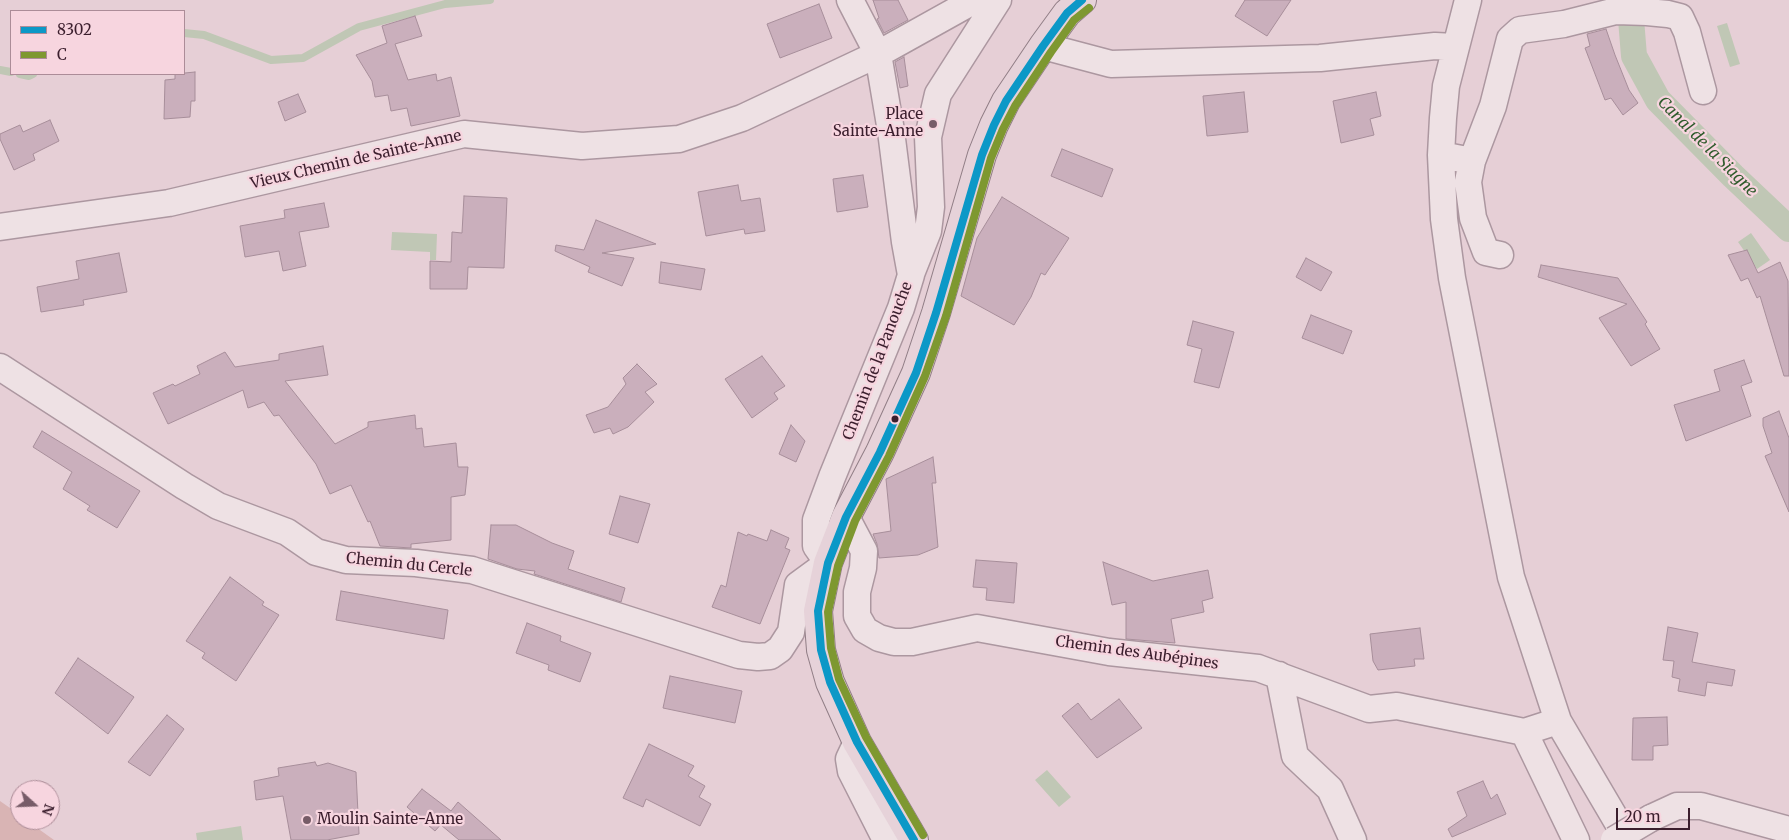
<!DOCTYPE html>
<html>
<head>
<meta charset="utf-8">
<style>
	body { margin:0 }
	#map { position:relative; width:1789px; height:840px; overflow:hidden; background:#e6cfd6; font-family:Merriweather,serif }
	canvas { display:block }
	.legend { position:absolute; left:10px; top:10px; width:175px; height:65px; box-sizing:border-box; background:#f7d5df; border:1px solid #ac8c98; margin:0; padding:6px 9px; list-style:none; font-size:15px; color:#3b1e2d }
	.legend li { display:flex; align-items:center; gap:10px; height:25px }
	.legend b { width:25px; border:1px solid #ac8c98 }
	.north { position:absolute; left:10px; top:780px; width:50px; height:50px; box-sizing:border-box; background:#f7d5df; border:1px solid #ac8c98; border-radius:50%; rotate:110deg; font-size:14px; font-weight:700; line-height:20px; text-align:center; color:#3b1e2d }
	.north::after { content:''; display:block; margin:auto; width:18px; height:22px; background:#775c68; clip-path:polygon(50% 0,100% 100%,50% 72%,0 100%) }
	.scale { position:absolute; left:1616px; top:808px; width:74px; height:22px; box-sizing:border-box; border:2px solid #3b1e2d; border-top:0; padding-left:6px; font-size:15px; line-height:18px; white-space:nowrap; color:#3b1e2d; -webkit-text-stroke:4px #f7d5df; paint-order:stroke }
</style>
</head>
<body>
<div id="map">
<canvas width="1789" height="840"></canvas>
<ul class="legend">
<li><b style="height:6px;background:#0c98c7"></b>8302</li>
<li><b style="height:6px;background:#7e9830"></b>C</li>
</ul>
<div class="north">N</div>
<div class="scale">20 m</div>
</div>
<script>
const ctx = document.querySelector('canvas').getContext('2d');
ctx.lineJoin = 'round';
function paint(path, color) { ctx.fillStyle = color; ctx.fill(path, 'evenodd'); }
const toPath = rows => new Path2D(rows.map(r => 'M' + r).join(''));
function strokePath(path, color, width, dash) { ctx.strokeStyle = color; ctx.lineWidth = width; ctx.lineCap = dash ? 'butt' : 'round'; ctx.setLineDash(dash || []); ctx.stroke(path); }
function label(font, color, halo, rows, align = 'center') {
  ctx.font = font + ' Merriweather,serif'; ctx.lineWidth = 4.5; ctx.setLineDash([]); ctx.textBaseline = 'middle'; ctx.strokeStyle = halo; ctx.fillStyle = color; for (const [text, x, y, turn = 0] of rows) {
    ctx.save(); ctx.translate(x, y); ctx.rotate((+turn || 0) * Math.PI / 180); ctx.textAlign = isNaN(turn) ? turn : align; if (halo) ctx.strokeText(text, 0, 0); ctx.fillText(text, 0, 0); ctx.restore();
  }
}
paint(toPath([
	[0,801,20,815,20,820,26,820,54,840,0,840]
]), '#d9b4b4');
paint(toPath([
	[1727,23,1740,64,1730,67,1717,26],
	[392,232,437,234,436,260,430,260,430,252,391,250],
	[1751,233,1770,260,1757,269,1738,242],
	[1047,770,1071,797,1059,807,1035,780],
	[241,826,243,840,197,840,196,833]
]), '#c0c7b5');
strokePath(toPath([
	[184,33,204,35,271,60,303,58,359,27,445,4,490,0],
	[0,70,11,72],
	[20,74,29,76,33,74]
]), '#c0c7b5', 8);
strokePath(toPath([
	[1638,0,1631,19,1634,56,1658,100,1733,176,1789,229]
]), '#c0c7b5', 26);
const building = toPath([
	[873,0,898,0,908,20,884,33,877,19,879,18,873,0],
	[1245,0,1291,0,1267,36,1235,16,1245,0],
	[819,4,832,38,780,58,767,24,819,4],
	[415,16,422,36,395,44,408,80,436,74,437,81,451,77,460,116,411,126,407,108,391,111,388,95,375,97,372,81,356,55,387,43,382,26,415,16],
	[1606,29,1615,55,1629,90,1638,103,1623,115,1611,98,1605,100,1585,48,1590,46,1587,34,1606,29],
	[904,57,908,86,900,88,895,62,904,57],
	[195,72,195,101,191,101,190,117,164,119,165,80,175,79,175,74,195,72],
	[1244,92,1248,132,1207,136,1203,96,1244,92],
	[1376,92,1381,116,1370,119,1374,135,1341,143,1333,101,1376,92],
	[298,94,306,112,285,121,278,102,298,94],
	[50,120,59,141,33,154,35,160,14,170,0,139,0,134,20,125,23,132,50,120],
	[1062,149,1113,169,1102,197,1051,176,1062,149],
	[863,175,868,207,837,212,833,179,863,175],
	[738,185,741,201,760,198,765,231,745,234,744,229,706,236,698,192,738,185],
	[464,196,507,198,504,268,468,267,467,289,430,289,430,261,451,262,452,232,462,233,464,196],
	[1002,197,1069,238,1045,275,1041,273,1031,297,1014,325,961,296,977,238,1002,197],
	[324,203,329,227,299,232,306,266,283,271,279,251,245,257,240,226,285,218,284,210,324,203],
	[596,220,656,244,602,253,634,258,622,286,588,272,590,267,555,251,556,245,584,250,596,220],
	[1747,250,1758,273,1780,262,1788,281,1789,376,1784,376,1760,296,1757,298,1748,278,1741,281,1728,255,1747,250],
	[119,253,127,292,83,300,84,305,41,312,37,287,79,279,76,261,119,253],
	[1306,258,1332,272,1321,291,1296,277,1306,258],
	[661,262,705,269,701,290,659,283,661,262],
	[1541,265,1618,278,1647,322,1645,324,1660,349,1631,366,1599,318,1627,304,1538,277,1541,265],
	[1311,315,1352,331,1343,354,1302,338,1311,315],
	[1193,321,1234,332,1219,388,1194,382,1202,349,1187,345,1193,321],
	[323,346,328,375,285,381,335,444,368,427,368,422,415,415,416,429,422,428,424,447,456,443,458,467,468,467,465,495,451,497,451,540,411,544,411,548,380,546,370,521,368,522,351,485,330,494,316,464,279,415,274,416,264,402,248,408,243,390,168,424,153,393,173,384,175,386,200,374,197,366,225,352,235,367,279,360,279,354,323,346],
	[762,356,785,386,774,393,778,399,752,418,725,379,762,356],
	[1744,360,1752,382,1741,386,1751,416,1686,441,1674,405,1720,391,1714,370,1744,360],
	[637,364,657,384,645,392,654,402,628,427,613,434,610,428,594,433,586,415,608,407,626,384,623,378,637,364],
	[1779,411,1789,438,1789,512,1765,456,1772,453,1763,426,1763,418,1779,411],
	[791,425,805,441,796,462,779,454,791,425],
	[42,431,140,491,117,528,87,510,90,506,63,489,72,472,33,447,42,431],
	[933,457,936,483,932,483,938,547,918,555,879,558,877,544,873,534,891,531,886,479,933,457],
	[620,496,650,504,638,543,609,534,620,496],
	[491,525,516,525,552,543,574,551,568,569,625,588,621,602,534,574,535,571,517,569,488,559,491,525],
	[771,530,789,538,785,548,790,550,760,624,712,607,721,585,726,587,738,532,747,536,748,534,767,541,771,530],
	[976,560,1017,563,1014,603,986,600,987,588,973,587,976,560],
	[1103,562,1153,581,1208,570,1213,598,1202,601,1204,612,1171,619,1175,643,1126,639,1126,602,1112,605,1103,562],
	[230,577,264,602,262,605,279,615,236,681,202,658,205,653,186,641,230,577],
	[341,591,448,610,444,639,336,620,341,591],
	[527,623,561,636,560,641,591,653,580,682,548,670,549,665,516,653,527,623],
	[1668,627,1698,633,1692,662,1735,670,1732,686,1707,682,1705,696,1678,691,1680,679,1672,677,1674,661,1663,660,1668,627],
	[1420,628,1424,659,1414,659,1415,666,1378,670,1373,661,1370,634,1420,628],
	[78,658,134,697,108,734,55,693,78,658],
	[670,676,742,691,735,723,663,708,670,676],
	[1119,699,1142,728,1097,758,1062,716,1078,703,1091,720,1119,699],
	[167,715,184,729,150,776,128,762,167,715],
	[1667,717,1668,745,1653,746,1653,760,1632,760,1633,718,1667,717],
	[649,744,694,766,688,776,705,786,699,797,711,804,700,826,646,799,643,807,623,798,649,744],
	[315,762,317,766,328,763,356,772,359,834,327,840,291,840,283,796,256,800,254,781,279,776,278,768,315,762],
	[1483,781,1491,799,1497,794,1506,814,1452,837,1448,829,1467,816,1457,792,1483,781],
	[422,789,451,811,458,802,501,840,459,840,441,825,442,823,435,831,407,807,422,789]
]);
paint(building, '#caafbc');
strokePath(building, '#a78e9a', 1);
const minor = toPath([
	[1468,0,1446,86,1443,118,1441,155,1444,219,1452,278,1511,577,1558,721,1628,840],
	[1043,46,1111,64,1320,58,1435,46,1455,47],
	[1441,155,1472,161,1493,106,1510,39,1520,30,1564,24,1616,11,1647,12,1668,14,1680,17,1687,32,1703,91],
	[1472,161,1468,182,1473,218,1486,252,1500,255],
	[0,227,169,203,464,134,582,146,679,139,742,118,878,54,975,0],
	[911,274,928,231,931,207,928,137,938,94,998,0],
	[0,367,184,486,218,506,287,532,316,552,346,560,416,563,472,570,739,655,758,657,770,656,780,649,791,632,798,585,828,563,816,546,816,520,832,477,901,308,911,275,905,242,891,131,878,54,850,0],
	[846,517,864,551,863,568,857,592,857,616,865,630,879,638,894,642,912,642,977,628,1109,652,1258,668,1369,709,1397,706,1524,732,1558,721],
	[1279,675,1295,756,1330,789,1353,840],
	[1524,732,1576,840],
	[857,742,849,759,851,771,886,840],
	[1651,818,1677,806,1701,806,1789,830]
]);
const primary = toPath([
	[914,840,857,742,830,682,821,650,818,611,828,563,846,517,880,452,916,373,936,313,982,155,994,125,1006,101,1043,46,1067,13,1082,0]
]);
strokePath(minor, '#ac97a0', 29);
strokePath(primary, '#917e86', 30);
strokePath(minor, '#eee1e4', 26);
strokePath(primary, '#e6d2d9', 28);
const minorBridge = toPath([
	[1614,840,1651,818]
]);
strokePath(minorBridge, '#ac97a0', 29, []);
strokePath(minorBridge, '#eee1e4', 26);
strokePath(toPath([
	[914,840,857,742,830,682,821,650,818,611,828,563,846,517,880,452,916,373,936,313,982,155,994,125,1006,101,1043,46,1067,13,1082,0]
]), '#0c98c7', 8);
strokePath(toPath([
	[923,835,866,737,839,679,831,648,828,612,838,566,855,521,889,456,925,376,946,316,991,158,1003,129,1015,106,1051,52,1074,20,1089,8]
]), '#7e9830', 8);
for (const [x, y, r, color] of [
	[933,124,5,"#775c68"],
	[895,419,4.5,"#3b1e2d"],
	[307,820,5,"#775c68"]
]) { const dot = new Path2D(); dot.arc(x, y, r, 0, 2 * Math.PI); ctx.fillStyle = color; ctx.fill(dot); strokePath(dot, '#f7d5df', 2); }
label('15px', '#3b1e2d', '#f7d5df', [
	["Place",923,115],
	["Sainte-Anne",923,132],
	["Moulin Sainte-Anne",317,820,"left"]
], 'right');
label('15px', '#3b1e2d', '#f7d5df', [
	["Vieux Chemin de Sainte-Anne",356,160,-13],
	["Chemin de la Panouche",878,361,-69],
	["Chemin du Cercle",409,565,6],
	["Chemin des Aubépines",1137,653,8]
]);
label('italic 16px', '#305c2d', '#f7d5df', [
	["Canal de la Siagne",1707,147,45]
]);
</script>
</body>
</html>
